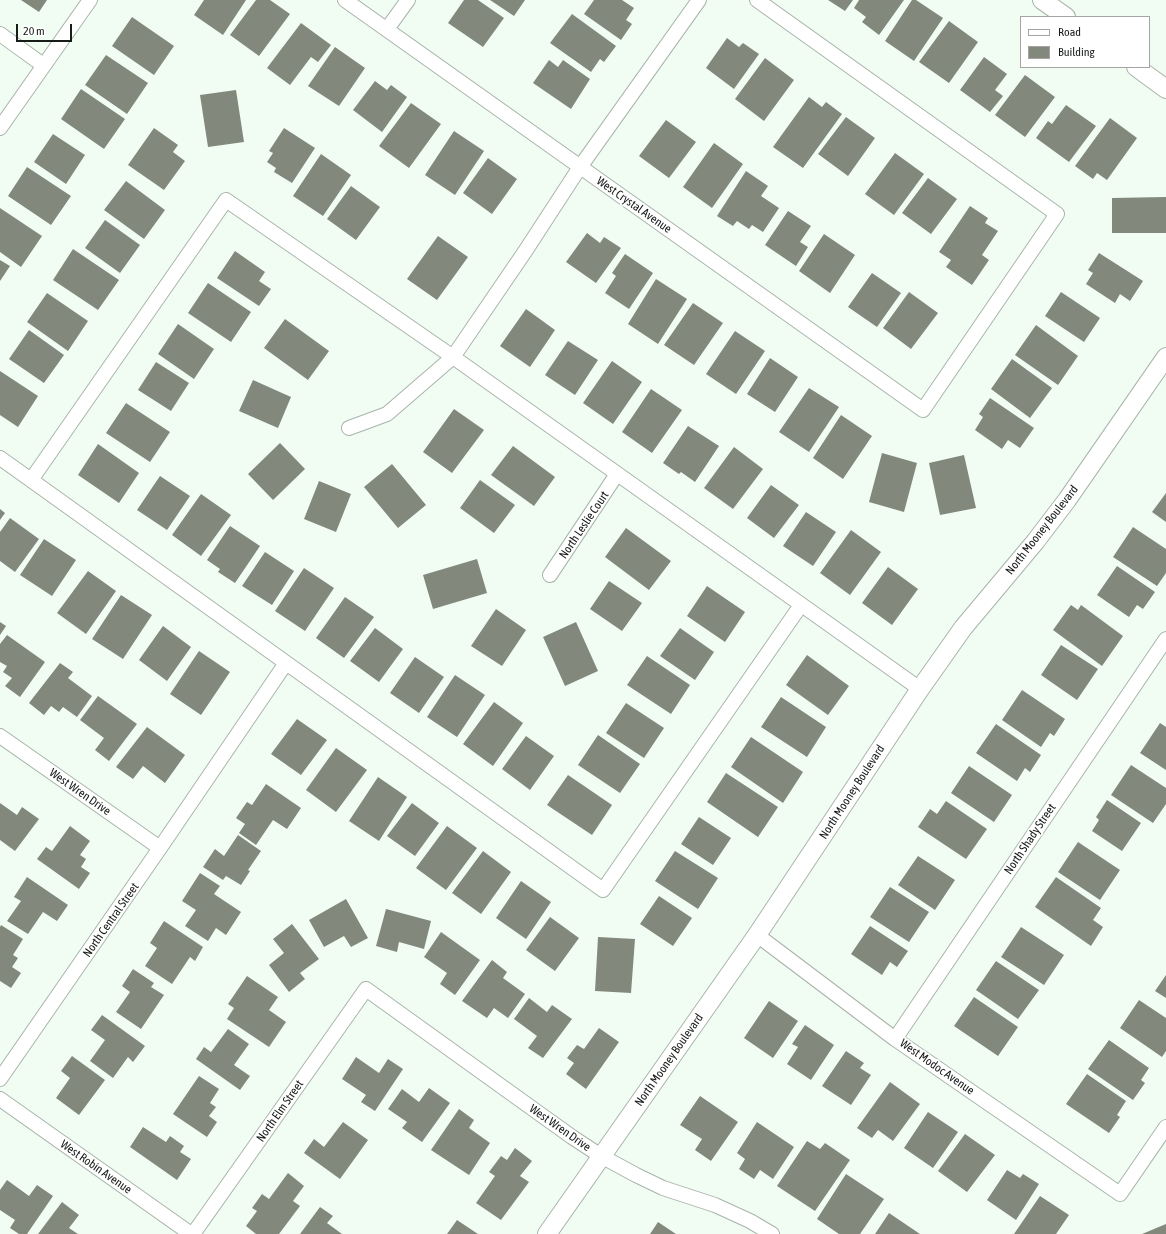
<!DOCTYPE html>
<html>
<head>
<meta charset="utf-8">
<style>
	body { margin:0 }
	#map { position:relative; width:1166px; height:1234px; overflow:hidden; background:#f1fdf3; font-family:"Asap Condensed",sans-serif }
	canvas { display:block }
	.legend { position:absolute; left:1020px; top:16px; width:130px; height:52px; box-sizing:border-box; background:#fff; border:1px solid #a3a4a3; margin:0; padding:5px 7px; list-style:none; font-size:12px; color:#181c19 }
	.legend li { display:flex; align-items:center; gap:8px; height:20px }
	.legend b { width:20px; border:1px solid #a3a4a3 }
	.scale { position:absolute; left:16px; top:24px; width:56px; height:18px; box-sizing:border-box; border:2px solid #181c19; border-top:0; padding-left:5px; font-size:12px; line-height:14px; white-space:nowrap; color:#181c19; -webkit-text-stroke:3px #fff; paint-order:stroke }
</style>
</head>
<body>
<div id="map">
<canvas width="1166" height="1234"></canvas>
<ul class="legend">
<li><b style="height:5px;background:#fff"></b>Road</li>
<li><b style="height:11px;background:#82887c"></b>Building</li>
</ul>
<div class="scale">20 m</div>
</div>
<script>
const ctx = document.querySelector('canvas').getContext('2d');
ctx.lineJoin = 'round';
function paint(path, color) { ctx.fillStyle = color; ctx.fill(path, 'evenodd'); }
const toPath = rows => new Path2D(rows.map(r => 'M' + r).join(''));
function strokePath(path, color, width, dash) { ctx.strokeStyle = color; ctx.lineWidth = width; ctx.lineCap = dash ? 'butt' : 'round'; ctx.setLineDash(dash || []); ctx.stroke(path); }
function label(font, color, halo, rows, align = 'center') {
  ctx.font = font + ' "Asap Condensed",sans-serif'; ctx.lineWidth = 3.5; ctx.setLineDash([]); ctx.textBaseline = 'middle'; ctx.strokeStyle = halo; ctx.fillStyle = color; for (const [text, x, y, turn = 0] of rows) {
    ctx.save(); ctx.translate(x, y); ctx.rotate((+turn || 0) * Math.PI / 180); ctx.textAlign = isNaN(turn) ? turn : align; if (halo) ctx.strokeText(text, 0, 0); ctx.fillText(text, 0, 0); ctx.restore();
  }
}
paint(toPath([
	[21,0,47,0,39,12],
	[204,0,246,0,223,35,194,15],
	[256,0,270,0,290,14,259,56,230,35],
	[464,0,478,0,504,18,483,47,448,23],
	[490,0,525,0,514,16],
	[594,0,622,0,634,8,626,20,632,24,621,40,584,14],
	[828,0,853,0,845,11],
	[859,0,904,0,879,35,862,22,866,17,854,8],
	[912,0,916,0,943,18,914,61,885,41],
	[572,14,616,46,604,62,600,59,591,72,550,43],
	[132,17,174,46,154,75,112,46],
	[949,21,978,42,949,83,919,62],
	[301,23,331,45,318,62,311,57,290,85,267,68],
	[727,38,739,47,743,43,759,54,734,89,706,68],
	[335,47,365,68,339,106,308,86],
	[106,55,148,83,127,114,85,85],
	[984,57,1007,74,995,90,1003,96,990,112,960,90],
	[765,58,794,80,764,121,735,99],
	[549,60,558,67,563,60,590,79,571,109,533,83],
	[1025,75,1055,97,1025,137,995,115],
	[375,81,387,90,391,85,407,97,382,132,353,110],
	[81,89,125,119,104,149,61,119],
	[236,90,244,142,208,147,200,95],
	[809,97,822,107,826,102,842,114,803,168,773,147],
	[411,103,441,124,409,168,379,146],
	[1066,105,1096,126,1069,162,1036,138,1048,121,1052,124],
	[846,117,875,138,848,176,818,154],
	[1110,118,1137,138,1107,180,1097,173,1093,179,1075,166],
	[666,120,696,142,669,178,639,156],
	[154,128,178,145,173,152,185,161,164,190,128,165],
	[284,128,315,148,292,183,274,172,276,168,267,162,273,153,269,151],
	[454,131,484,151,455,195,425,175],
	[53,134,85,155,66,184,34,162],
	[714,143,743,164,712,208,683,187],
	[895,153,924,174,894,215,865,194],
	[321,154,351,175,323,216,293,196],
	[488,158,517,179,492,214,463,193],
	[27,167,71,196,51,225,8,196],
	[746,171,768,186,761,196,779,208,763,232,752,225,749,229,737,221,733,226,717,216],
	[928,178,957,199,931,234,902,213],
	[126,181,165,210,144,239,104,210],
	[351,186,380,207,356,240,327,219],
	[1166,197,1166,233,1112,233,1112,198],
	[970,206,988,218,985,223,998,231,982,255,989,260,972,285,946,267,951,260,939,252],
	[0,208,42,236,21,267,0,252],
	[788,211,811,226,800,242,808,247,796,266,765,245],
	[105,220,140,245,120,273,85,248],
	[587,233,600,243,604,237,621,248,596,283,566,262],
	[824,234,855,255,830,293,799,271],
	[438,236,468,257,437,300,407,279],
	[73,249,119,280,98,310,53,280],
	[235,251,265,272,259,281,271,289,259,306,217,278],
	[1099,253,1143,281,1130,301,1120,294,1115,303,1086,284,1093,273,1088,270],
	[625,254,653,273,629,309,605,293,616,276,612,273],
	[0,260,10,266,0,281],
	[872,273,901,293,877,327,848,307],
	[656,279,687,299,658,344,628,324],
	[208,283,251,312,231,342,188,313],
	[909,292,938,313,911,349,883,328],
	[1061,292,1100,318,1084,342,1045,316],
	[47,293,88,321,68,351,27,322],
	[693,303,723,323,694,365,664,345],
	[526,309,555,330,530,367,500,346],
	[285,319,329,351,308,380,264,348],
	[178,324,214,349,194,379,158,354],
	[1036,325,1078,356,1058,385,1015,355],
	[29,330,64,355,44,383,9,359],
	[735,331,765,351,736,394,706,374],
	[568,341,598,360,575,395,545,375],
	[770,358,798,377,775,412,747,394],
	[1012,359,1052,388,1030,418,991,389],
	[612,361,642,382,613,424,583,403],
	[156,362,189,383,171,411,138,390],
	[0,371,38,396,18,427,0,415],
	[253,380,291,397,278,428,239,411],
	[809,388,839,407,809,452,779,432],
	[651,389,682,410,652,453,622,432],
	[990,398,1034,428,1020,448,1008,440,1002,449,975,430,983,417,979,414],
	[126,403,170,432,150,462,106,433],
	[454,409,484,430,452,473,423,452],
	[841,415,872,436,843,479,813,458],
	[688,426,719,446,695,482,681,472,679,474,663,463],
	[280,443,305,469,273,500,248,474],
	[98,444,139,473,119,503,78,475],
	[513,446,555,477,534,506,491,475],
	[734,447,763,469,733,509,704,488],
	[882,453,917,463,904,512,869,502],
	[964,455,976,508,940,515,929,463],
	[392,464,426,505,398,528,364,487],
	[160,476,190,496,167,530,137,510],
	[480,480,515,505,494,533,460,508],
	[319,481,351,494,336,532,304,519],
	[771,485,799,505,774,538,747,518],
	[1166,493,1166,522,1152,512],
	[201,494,231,515,201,556,172,535],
	[0,509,5,513,0,520],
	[806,512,836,532,813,566,783,546],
	[10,518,39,539,15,572,0,561,0,532],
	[230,526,260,546,235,583,218,572,220,569,207,560],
	[1133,527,1166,549,1166,573,1157,586,1113,557],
	[626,528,671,561,649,590,605,557],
	[851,530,881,552,850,595,820,573],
	[44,539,76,560,52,596,20,575],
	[265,552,294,571,272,605,242,586],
	[477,559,487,593,433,609,423,575],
	[1117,566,1155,592,1143,609,1137,605,1129,617,1097,595],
	[888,567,918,589,892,625,862,603],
	[304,568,334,588,305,631,275,611],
	[88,571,116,591,86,634,57,613],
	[609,581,642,603,622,631,590,609],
	[707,586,745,612,725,642,687,616],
	[121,595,152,615,123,659,92,639],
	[345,597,374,617,344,658,316,638],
	[1071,605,1078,610,1081,605,1123,636,1102,666,1053,630],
	[496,609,526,630,502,666,471,646],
	[0,622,6,626,0,635],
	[576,622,598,671,565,686,543,637],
	[163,626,191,647,167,681,139,660],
	[375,628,403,649,379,682,350,661],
	[680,628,714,652,695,680,660,656],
	[7,635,45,662,20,697,5,686,12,678,3,672,7,666,0,662,0,644],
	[1061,645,1098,669,1077,700,1041,675],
	[199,651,230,672,201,715,170,694],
	[807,655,849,686,828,715,786,685],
	[647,656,690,685,671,714,627,685],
	[415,657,444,677,419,713,390,693],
	[60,663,73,672,68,678,92,696,77,717,63,707,59,712,51,706,44,715,29,703],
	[455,675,485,695,457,737,427,717],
	[1022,690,1065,719,1054,736,1050,733,1041,747,1002,720],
	[98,696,137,724,109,761,95,750,104,738,80,720],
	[781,697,826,727,807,757,761,727],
	[494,702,523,723,493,766,463,744],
	[626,703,664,728,644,758,606,733],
	[297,719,327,740,301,775,271,754],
	[1160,723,1166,727,1166,770,1140,753],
	[996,724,1041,755,1030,772,1025,768,1017,781,976,753],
	[147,727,185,755,165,783,143,766,133,779,116,767],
	[598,735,640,764,620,793,578,765],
	[526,736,554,756,530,790,502,769],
	[751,737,803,772,783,803,731,767],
	[336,748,367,770,336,812,306,790],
	[1131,765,1166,788,1166,804,1153,823,1111,795],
	[969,766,1012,795,994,822,951,793],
	[726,773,778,807,758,837,707,802],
	[568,775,612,805,592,835,547,805],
	[378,777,407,797,379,841,349,821],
	[266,784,301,808,287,829,273,820,256,845,239,833,245,824,236,818,247,802,252,805],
	[1107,800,1141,823,1122,851,1092,831,1099,820,1096,817],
	[946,801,987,829,966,859,918,827,930,809,937,814],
	[0,803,17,815,22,807,39,819,15,851,0,840],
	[412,803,439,823,415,856,387,836],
	[699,817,731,838,713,865,681,844],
	[70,826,90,841,80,855,86,859,81,867,90,873,79,889,37,859,46,847,52,851],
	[447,826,477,848,446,890,416,868],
	[238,835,261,851,248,870,250,871,241,885,226,876,223,880,203,867,215,849,224,856],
	[1078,842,1120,870,1100,900,1058,872],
	[483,851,511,872,481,914,452,893],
	[675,851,718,878,698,909,655,881],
	[918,856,955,880,935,910,898,885],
	[200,873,220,886,214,894,241,912,226,935,216,928,208,941,185,926,196,910,182,901],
	[27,877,68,905,57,921,43,912,28,934,7,921,21,901,14,897],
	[1056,877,1101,908,1093,920,1103,927,1091,946,1035,907],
	[521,881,551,902,526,939,496,918],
	[890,887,929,912,909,942,870,917],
	[659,896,692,918,673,946,640,924],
	[346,899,368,938,351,947,344,936,324,947,309,920],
	[386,909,431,921,424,949,399,942,397,952,376,946],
	[550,917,579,938,555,971,526,950],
	[164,921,203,947,195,961,190,957,172,984,145,966,157,948,150,943],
	[292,924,319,959,300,973,305,979,289,992,269,965,284,953,273,939],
	[1,925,23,939,13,955,18,958,12,967,21,973,11,988,0,981,0,927],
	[870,926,908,951,897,967,890,962,882,975,851,954],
	[1021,927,1064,955,1044,985,1001,957],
	[441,932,480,960,455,995,440,984,447,973,424,957],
	[598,937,635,939,631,993,595,991],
	[492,960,507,972,503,978,525,994,508,1018,494,1008,487,1018,462,1001],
	[996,961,1039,990,1018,1019,976,990],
	[133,969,154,983,151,987,164,995,141,1029,116,1012,130,992,122,986],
	[1166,975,1166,998,1155,991],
	[247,976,278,997,269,1010,286,1022,269,1047,227,1019,234,1008,228,1004],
	[974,997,1018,1027,998,1056,954,1026],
	[529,998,547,1012,552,1005,572,1019,543,1058,528,1048,537,1036,514,1019],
	[1139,1000,1166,1018,1166,1051,1162,1057,1120,1028],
	[769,1001,798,1021,773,1058,744,1038],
	[102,1015,145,1046,133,1062,128,1057,113,1078,90,1061,105,1040,91,1030],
	[805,1025,834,1045,811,1080,787,1064,798,1047,792,1044],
	[599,1028,619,1042,586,1089,566,1074,574,1063,567,1058,577,1045,584,1049],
	[228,1029,249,1044,234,1065,250,1076,240,1090,196,1059,204,1047,211,1052],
	[1109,1040,1149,1068,1141,1080,1145,1083,1133,1100,1088,1069],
	[846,1051,864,1063,860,1068,871,1075,851,1105,822,1086],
	[72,1056,105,1080,79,1115,56,1098,70,1078,61,1071],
	[356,1057,379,1073,388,1059,403,1069,375,1111,361,1102,366,1095,342,1079],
	[1087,1074,1126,1101,1117,1115,1120,1117,1109,1133,1066,1104],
	[199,1076,219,1089,210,1103,216,1107,209,1116,217,1122,207,1137,173,1114],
	[890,1082,920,1104,893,1141,878,1130,872,1138,857,1128],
	[429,1088,450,1103,422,1142,402,1128,407,1122,388,1109,402,1089,419,1102],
	[700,1096,738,1122,711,1161,695,1150,702,1139,680,1125],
	[459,1109,474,1120,469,1128,490,1143,469,1175,431,1150],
	[928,1112,958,1132,933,1168,904,1148],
	[343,1122,368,1140,340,1179,304,1153,314,1139,324,1147],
	[757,1122,794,1147,773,1179,760,1170,754,1179,739,1169,745,1159,737,1153],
	[143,1127,166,1142,170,1136,184,1146,180,1152,191,1159,177,1180,130,1147],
	[965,1134,995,1155,967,1192,938,1171],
	[807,1141,820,1149,825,1143,850,1160,815,1211,777,1186],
	[515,1148,532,1161,520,1176,529,1182,501,1220,476,1203,495,1176,489,1172,501,1156,507,1160],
	[1007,1170,1020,1178,1023,1174,1039,1184,1016,1220,987,1200],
	[288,1173,304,1186,293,1201,300,1206,279,1234,256,1234,246,1226,257,1211,252,1208,262,1194,269,1199],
	[846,1174,884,1199,860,1234,839,1234,817,1219],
	[7,1180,29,1196,37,1185,53,1196,27,1234,19,1234,10,1228,15,1220,0,1210,0,1190],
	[1040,1196,1069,1215,1056,1234,1014,1234],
	[62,1202,79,1215,69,1228,78,1234,38,1234],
	[320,1207,333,1216,327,1223,342,1234,300,1234],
	[889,1213,920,1234,875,1234],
	[457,1220,478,1234,447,1234],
	[658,1222,676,1234,650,1234],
	[1166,1224,1166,1234,1142,1234]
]), '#82887c');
const minor = toPath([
	[345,0,923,410,1057,214,757,0],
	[387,29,408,0],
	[0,34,43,65],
	[0,128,90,0],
	[349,428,387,414,453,357,526,250,580,167,699,0],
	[0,458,31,480,226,200,453,357,920,689],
	[31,480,603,890,801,605],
	[550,575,617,474],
	[0,736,160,848],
	[757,935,895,1039,1120,1194,1166,1127],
	[895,1039,1166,639],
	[0,1079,160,848,286,663],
	[0,1099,191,1234],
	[193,1234,366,989,572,1137,601,1156,636,1175,663,1188,715,1205,750,1221,772,1234]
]);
const tertiary = toPath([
	[1042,0,1066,17],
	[1136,67,1166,89],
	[547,1234,757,935,920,689,963,628,1035,542,1067,500,1166,357]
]);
strokePath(minor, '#a8b4aa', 16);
strokePath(tertiary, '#a8b4aa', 20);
strokePath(minor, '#fff', 14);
strokePath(tertiary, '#fff', 18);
label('12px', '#181c19', '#fff', [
	["West Crystal Avenue",634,205,35],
	["North Leslie Court",584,525,-56],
	["North Mooney Boulevard",1042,530,-52],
	["West Wren Drive",80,792,35],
	["North Mooney Boulevard",852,792,-57],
	["North Shady Street",1030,839,-56],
	["North Central Street",111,920,-55],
	["North Mooney Boulevard",669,1060,-55],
	["West Modoc Avenue",937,1067,35],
	["North Elm Street",280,1111,-55],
	["West Wren Drive",560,1128,35],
	["West Robin Avenue",96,1167,35]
]);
</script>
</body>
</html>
